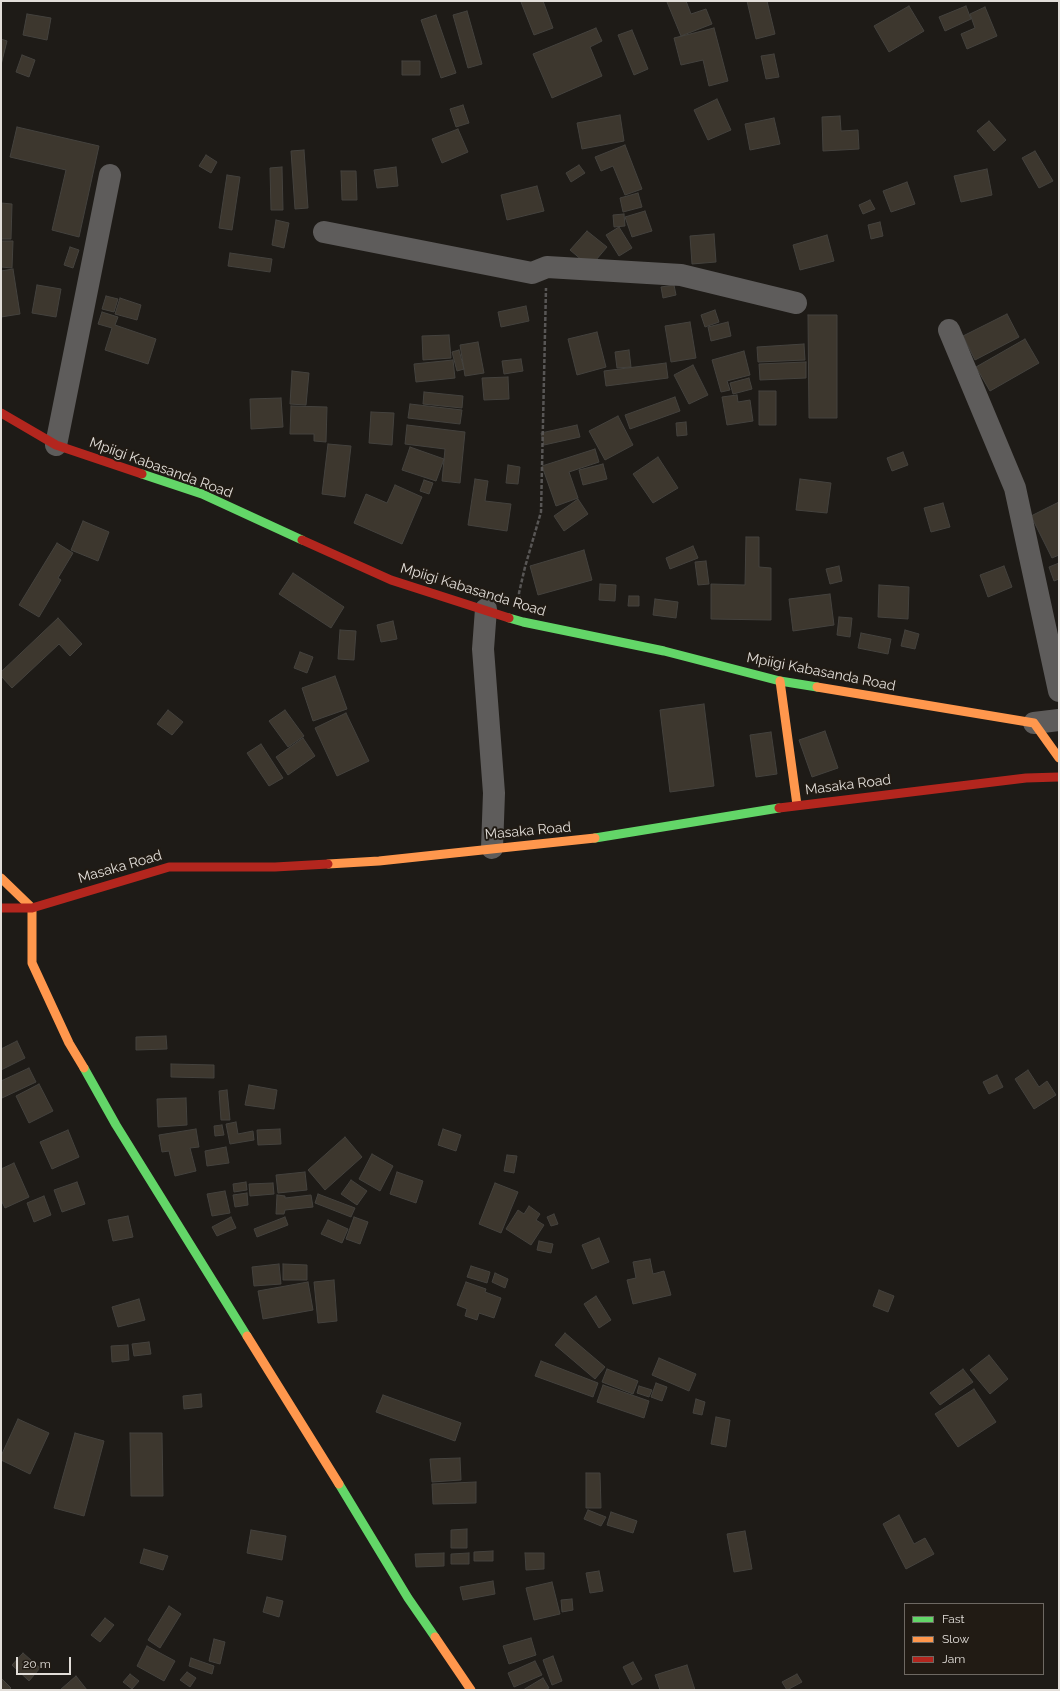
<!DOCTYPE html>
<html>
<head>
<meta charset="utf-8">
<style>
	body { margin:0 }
	#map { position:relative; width:1060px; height:1691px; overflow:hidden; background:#1e1b17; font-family:Raleway,sans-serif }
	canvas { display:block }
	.frame { position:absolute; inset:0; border:2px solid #e2ded9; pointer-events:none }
	.legend { position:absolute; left:904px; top:1603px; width:140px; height:72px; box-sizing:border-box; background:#211b14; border:1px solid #6e6963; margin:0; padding:5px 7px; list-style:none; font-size:12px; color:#e2ded9 }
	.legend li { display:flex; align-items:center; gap:8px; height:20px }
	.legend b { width:20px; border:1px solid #6e6963 }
	.scale { position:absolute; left:16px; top:1657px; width:55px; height:18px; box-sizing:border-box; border:2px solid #e2ded9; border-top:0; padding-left:5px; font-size:12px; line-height:14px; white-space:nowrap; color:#e2ded9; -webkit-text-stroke:3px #211b14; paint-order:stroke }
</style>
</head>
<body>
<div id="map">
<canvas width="1060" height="1691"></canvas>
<div class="frame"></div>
<ul class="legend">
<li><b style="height:5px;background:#63d668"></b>Fast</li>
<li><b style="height:5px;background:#ff974d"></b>Slow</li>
<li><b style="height:5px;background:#b3261e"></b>Jam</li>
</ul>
<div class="scale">20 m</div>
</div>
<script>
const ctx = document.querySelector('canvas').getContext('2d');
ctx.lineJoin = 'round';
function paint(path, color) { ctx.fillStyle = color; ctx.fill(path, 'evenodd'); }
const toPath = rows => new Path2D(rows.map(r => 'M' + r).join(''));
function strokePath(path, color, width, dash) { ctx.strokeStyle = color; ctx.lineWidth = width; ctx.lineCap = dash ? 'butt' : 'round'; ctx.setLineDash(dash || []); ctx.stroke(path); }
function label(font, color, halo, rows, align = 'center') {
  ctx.font = font + ' Raleway,sans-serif'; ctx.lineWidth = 4; ctx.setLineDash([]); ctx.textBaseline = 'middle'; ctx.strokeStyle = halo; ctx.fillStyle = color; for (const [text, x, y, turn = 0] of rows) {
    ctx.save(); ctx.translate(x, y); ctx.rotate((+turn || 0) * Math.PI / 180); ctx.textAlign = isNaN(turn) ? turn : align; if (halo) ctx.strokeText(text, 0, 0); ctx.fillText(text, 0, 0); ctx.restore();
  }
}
const building = toPath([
	[525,1,543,1,553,28,534,35,521,2,525,1],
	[670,1,686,1,691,14,706,9,712,24,681,36,667,2,670,1],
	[747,1,767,1,775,34,756,39,747,1],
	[909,6,924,31,889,52,874,26,909,6],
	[966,6,971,19,945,31,939,17,966,6],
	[985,7,997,36,967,49,961,34,975,28,970,14,985,7],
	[467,11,482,64,468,68,453,15,467,11],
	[27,14,51,18,47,40,23,35,27,14],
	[436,15,456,73,441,78,421,20,436,15],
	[596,28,602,41,590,47,602,76,552,98,533,54,596,28],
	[714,28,728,81,709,86,703,60,681,65,674,38,714,28],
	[632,30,648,69,634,75,618,35,632,30],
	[1,39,7,41,1,65,1,39],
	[774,54,779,77,766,79,761,56,774,54],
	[22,55,35,60,29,77,16,72,22,55],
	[402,61,420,61,420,75,402,75,402,61],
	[717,99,731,130,708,140,694,110,717,99],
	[463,105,469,123,456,127,450,109,463,105],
	[620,115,624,141,582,149,577,123,620,115],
	[840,116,841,131,858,130,859,149,823,151,822,117,840,116],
	[774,118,780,144,750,150,745,124,774,118],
	[989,121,1006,140,994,151,977,131,989,121],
	[17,127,99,146,79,237,52,230,66,170,10,157,17,127],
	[458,129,468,152,442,163,432,139,458,129],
	[625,145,642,189,625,195,613,166,601,171,595,157,625,145],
	[304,150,308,208,295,209,291,151,304,150],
	[1035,151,1053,181,1039,188,1022,158,1035,151],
	[206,155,217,162,211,173,199,166,206,155],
	[579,165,585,173,571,182,566,173,579,165],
	[282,167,283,210,271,210,270,168,282,167],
	[396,167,398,186,377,188,374,170,396,167],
	[987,169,992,195,961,202,954,176,987,169],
	[341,171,356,171,357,200,342,200,341,171],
	[227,175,240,177,232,230,219,228,227,175],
	[907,182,915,204,891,212,883,191,907,182],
	[537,186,544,211,507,220,501,195,537,186],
	[638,193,642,207,623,212,620,198,638,193],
	[870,200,875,209,863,214,859,205,870,200],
	[1,203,12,204,11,239,1,239,1,203],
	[645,211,652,231,632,237,625,217,645,211],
	[624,214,625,226,614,227,613,215,624,214],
	[276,220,289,223,284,248,272,245,276,220],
	[880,222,883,236,871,239,868,225,880,222],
	[619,227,632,248,619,256,606,235,619,227],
	[587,231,607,247,590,267,570,250,587,231],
	[714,234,716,262,692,264,690,236,714,234],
	[827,235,834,261,800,270,793,245,827,235],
	[1,241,13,241,12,268,1,267,1,241],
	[70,247,79,250,73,268,64,265,70,247],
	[230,253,272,259,270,272,228,266,230,253],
	[13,269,20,314,1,317,1,271,13,269],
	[37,285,61,289,56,317,32,313,37,285],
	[674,285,676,295,663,298,661,287,674,285],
	[106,296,118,299,114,312,102,309,106,296],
	[120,298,141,305,137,320,115,314,120,298],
	[526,306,529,321,501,327,498,312,526,306],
	[715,310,719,322,705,327,701,315,715,310],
	[102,312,118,317,115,325,156,339,148,364,105,350,112,328,98,324,102,312],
	[1007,314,1019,337,975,360,963,336,1007,314],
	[808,315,837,315,837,418,809,418,808,315],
	[690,322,696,358,671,362,665,326,690,322],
	[728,322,731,336,711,341,708,327,728,322],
	[597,332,606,367,577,375,568,339,597,332],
	[449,335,451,358,423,360,422,336,449,335],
	[1025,339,1039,363,990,391,976,367,1025,339],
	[478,342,484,373,465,376,460,345,478,342],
	[804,344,805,360,758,362,757,347,804,344],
	[459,350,464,369,457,371,452,352,459,350],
	[629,350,631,367,617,368,615,352,629,350],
	[744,351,750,375,727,381,730,390,721,392,712,360,744,351],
	[521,359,523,371,504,374,502,361,521,359],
	[453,360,455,378,416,382,414,364,453,360],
	[806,362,806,378,760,380,759,364,806,362],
	[666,363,668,378,606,386,604,371,666,363],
	[693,365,708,395,689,404,674,375,693,365],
	[292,371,309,373,306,405,290,404,292,371],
	[508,377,509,399,484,400,482,378,508,377],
	[749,378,752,389,733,394,730,383,749,378],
	[759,391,776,391,776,425,759,425,759,391],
	[424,392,463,396,462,408,423,404,424,392],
	[737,395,738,402,750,400,753,421,727,425,722,397,737,395],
	[675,397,680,411,630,429,625,415,675,397],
	[281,398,283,427,251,429,250,399,281,398],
	[410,404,462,410,460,424,408,418,410,404],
	[291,406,327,407,326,442,314,441,314,434,290,434,291,406],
	[371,412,394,413,392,445,369,443,371,412],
	[618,416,633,445,605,460,589,431,618,416],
	[686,422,687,435,677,436,676,423,686,422],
	[407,425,465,432,460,483,442,481,445,449,405,444,407,425],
	[577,425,580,437,544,445,541,433,577,425],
	[328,444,351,446,345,497,322,494,328,444],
	[410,447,444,459,436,481,402,470,410,447],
	[595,449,599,462,569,472,578,498,556,506,542,466,595,449],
	[903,452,908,465,892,471,887,458,903,452],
	[658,457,678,488,653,503,633,474,658,457],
	[603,464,607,479,583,485,579,470,603,464],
	[508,465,520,467,518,484,506,483,508,465],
	[475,479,488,481,485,501,511,504,507,531,468,525,475,479],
	[800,479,831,483,827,513,796,510,800,479],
	[424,480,433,483,429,494,420,491,424,480],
	[395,485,422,497,402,544,354,523,366,494,387,503,395,485],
	[578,499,588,514,564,531,554,516,578,499],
	[1059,502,1059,555,1052,558,1031,516,1059,502],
	[943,503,950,527,931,532,924,508,943,503],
	[83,521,109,532,98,561,71,550,83,521],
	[746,537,759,537,759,567,771,568,771,620,711,619,711,584,745,585,746,537],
	[57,543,73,553,58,578,61,580,39,617,19,605,57,543],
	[693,546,698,558,670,569,666,558,693,546],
	[584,550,592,580,538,595,530,566,584,550],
	[706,561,709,584,698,585,695,562,706,561],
	[1059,563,1059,579,1054,581,1049,567,1059,563],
	[839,566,842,581,830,584,826,569,839,566],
	[1004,566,1012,587,988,597,980,575,1004,566],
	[293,573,344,607,331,628,279,594,293,573],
	[600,584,616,585,615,601,599,600,600,584],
	[879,585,909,587,908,619,878,617,879,585],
	[830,594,834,625,793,631,789,599,830,594],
	[629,596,639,596,639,606,628,606,629,596],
	[655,599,678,602,676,618,653,615,655,599],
	[839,617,852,618,850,637,837,635,839,617],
	[58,618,82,644,70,656,59,644,12,688,1,676,1,672,58,618],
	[393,621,397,639,381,642,377,625,393,621],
	[340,630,356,631,354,660,338,659,340,630],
	[905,630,919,634,915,649,901,646,905,630],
	[861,633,891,639,888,654,858,648,861,633],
	[300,652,313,657,307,673,294,668,300,652],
	[335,676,347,709,313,721,302,688,335,676],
	[704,704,714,786,670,792,660,710,704,704],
	[168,710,183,722,172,735,157,724,168,710],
	[285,710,304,736,288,747,269,721,285,710],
	[346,713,369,761,337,776,315,728,346,713],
	[825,731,838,768,812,777,799,740,825,731],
	[771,732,777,774,756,777,750,735,771,732],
	[303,738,315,756,288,775,276,757,303,738],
	[261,744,283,778,269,786,247,753,261,744],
	[166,1036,167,1049,136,1050,136,1037,166,1036],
	[17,1041,25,1058,1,1070,1,1049,17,1041],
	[171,1064,214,1065,214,1078,171,1077,171,1064],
	[29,1068,36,1082,2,1098,1,1081,29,1068],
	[1028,1070,1039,1087,1047,1081,1056,1095,1034,1109,1015,1079,1028,1070],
	[997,1075,1003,1087,989,1094,983,1082,997,1075],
	[39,1084,53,1111,29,1123,16,1096,39,1084],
	[249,1085,277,1090,274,1109,245,1105,249,1085],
	[227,1090,230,1120,221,1120,219,1091,227,1090],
	[186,1098,187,1125,158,1127,157,1099,186,1098],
	[236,1122,238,1134,253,1131,254,1140,230,1144,226,1124,236,1122],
	[222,1125,224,1135,215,1136,214,1126,222,1125],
	[196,1129,199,1147,190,1148,196,1171,175,1176,169,1151,162,1152,159,1135,196,1129],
	[280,1129,281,1144,258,1145,257,1130,280,1129],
	[443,1129,461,1135,456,1151,438,1145,443,1129],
	[68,1130,79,1157,52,1169,40,1142,68,1130],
	[345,1137,362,1157,325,1190,308,1170,345,1137],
	[226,1147,229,1163,207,1166,205,1151,226,1147],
	[372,1154,393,1166,380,1191,359,1179,372,1154],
	[507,1155,517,1156,514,1173,504,1171,507,1155],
	[14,1163,29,1197,5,1208,1,1200,1,1169,14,1163],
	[305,1172,307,1190,278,1193,276,1175,305,1172],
	[397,1172,423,1181,416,1203,390,1194,397,1172],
	[351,1180,367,1191,357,1205,341,1194,351,1180],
	[77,1182,85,1204,62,1212,54,1190,77,1182],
	[246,1182,247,1190,234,1192,233,1184,246,1182],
	[273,1183,274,1194,250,1196,249,1184,273,1183],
	[495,1183,518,1192,501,1233,479,1224,495,1183],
	[225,1191,230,1213,212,1216,207,1194,225,1191],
	[247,1193,248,1205,235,1207,233,1195,247,1193],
	[318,1194,355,1208,351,1217,315,1203,318,1194],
	[277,1195,285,1196,285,1198,311,1195,313,1207,285,1210,284,1214,276,1214,277,1195],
	[44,1196,51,1215,34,1222,27,1203,44,1196],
	[529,1206,540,1214,536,1220,544,1225,531,1245,506,1229,518,1210,524,1214,529,1206],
	[554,1214,558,1224,551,1226,547,1217,554,1214],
	[128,1216,133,1237,113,1241,108,1220,128,1216],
	[231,1217,236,1228,217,1236,212,1227,231,1217],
	[285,1217,288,1225,257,1237,254,1229,285,1217],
	[354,1217,368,1222,360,1244,346,1239,354,1217],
	[328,1220,348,1229,342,1243,321,1234,328,1220],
	[599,1238,609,1262,592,1269,582,1245,599,1238],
	[539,1241,553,1244,551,1253,537,1250,539,1241],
	[650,1259,653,1274,664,1271,671,1295,633,1304,627,1280,636,1278,633,1262,650,1259],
	[279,1264,281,1284,254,1286,252,1267,279,1264],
	[283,1264,307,1265,307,1280,283,1280,283,1264],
	[471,1266,490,1272,487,1283,467,1277,471,1266],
	[495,1273,508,1279,505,1288,492,1282,495,1273],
	[334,1280,337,1321,318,1323,314,1282,334,1280],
	[308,1282,313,1310,263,1319,258,1291,308,1282],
	[466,1282,486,1289,485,1292,501,1298,494,1318,479,1313,477,1320,465,1316,467,1309,457,1305,466,1282],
	[879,1290,894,1296,888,1312,873,1306,879,1290],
	[596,1296,611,1320,599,1328,584,1304,596,1296],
	[139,1299,145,1320,118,1327,112,1307,139,1299],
	[565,1333,605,1367,595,1379,555,1345,565,1333],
	[149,1342,151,1354,134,1356,132,1344,149,1342],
	[128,1345,129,1360,112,1362,111,1346,128,1345],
	[989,1355,1008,1379,990,1394,970,1370,989,1355],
	[659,1358,696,1374,689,1391,652,1375,659,1358],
	[541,1361,598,1383,593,1397,535,1376,541,1361],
	[607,1369,638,1381,633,1394,602,1382,607,1369],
	[963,1369,973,1382,940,1405,930,1393,963,1369],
	[656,1383,667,1387,662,1401,651,1397,656,1383],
	[603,1385,649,1401,644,1418,597,1402,603,1385],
	[639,1386,652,1390,649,1397,637,1393,639,1386],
	[974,1389,996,1422,958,1447,935,1414,974,1389],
	[201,1394,202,1407,184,1409,183,1396,201,1394],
	[383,1395,461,1423,455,1441,376,1412,383,1395],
	[696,1399,705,1402,702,1415,693,1413,696,1399],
	[716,1417,730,1420,726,1447,711,1444,716,1417],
	[18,1419,49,1433,30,1474,1,1460,1,1456,18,1419],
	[75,1433,104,1441,84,1516,54,1508,75,1433],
	[130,1433,162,1433,163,1496,131,1496,130,1433],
	[460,1458,461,1480,432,1482,430,1459,460,1458],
	[586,1473,600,1473,601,1508,586,1508,586,1473],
	[476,1482,476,1503,433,1504,432,1484,476,1482],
	[588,1510,606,1517,601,1526,584,1519,588,1510],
	[611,1512,637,1521,633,1533,607,1525,611,1512],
	[899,1515,914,1544,925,1538,934,1554,906,1569,883,1524,899,1515],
	[467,1529,467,1548,451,1548,451,1530,467,1529],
	[251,1530,286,1536,282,1560,247,1553,251,1530],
	[745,1531,752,1569,734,1572,727,1534,745,1531],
	[144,1549,168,1556,163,1570,140,1563,144,1549],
	[493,1551,493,1561,474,1561,474,1552,493,1551],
	[444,1553,444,1566,416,1567,415,1554,444,1553],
	[469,1553,469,1564,451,1564,451,1554,469,1553],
	[525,1553,544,1553,544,1569,526,1570,525,1553],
	[599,1571,603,1591,590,1593,586,1573,599,1571],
	[493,1581,495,1594,463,1600,460,1587,493,1581],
	[552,1582,560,1614,534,1620,526,1588,552,1582],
	[267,1597,283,1601,279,1617,263,1612,267,1597],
	[572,1599,573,1610,562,1612,561,1600,572,1599],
	[169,1606,181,1614,160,1648,148,1640,169,1606],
	[105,1618,114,1625,100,1642,91,1635,105,1618],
	[531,1638,536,1655,509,1664,503,1646,531,1638],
	[214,1639,225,1642,220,1664,209,1661,214,1639],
	[147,1646,175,1661,164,1681,137,1666,147,1646],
	[23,1653,40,1668,29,1681,12,1665,23,1653],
	[553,1656,562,1681,552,1685,543,1660,553,1656],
	[191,1658,214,1666,212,1674,189,1666,191,1658],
	[535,1661,542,1675,514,1687,508,1673,535,1661],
	[633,1662,642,1679,632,1685,623,1667,633,1662],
	[687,1665,695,1690,660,1690,655,1675,687,1665],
	[187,1672,196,1678,190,1687,180,1680,187,1672],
	[130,1674,139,1681,132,1689,123,1682,130,1674],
	[797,1674,802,1682,787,1690,782,1682,797,1674],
	[76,1676,87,1690,60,1690,76,1676],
	[1,1678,11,1688,9,1690,1,1690,1,1678],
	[543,1678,549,1688,545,1690,523,1690,543,1678]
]);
paint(building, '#3d372e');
strokePath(building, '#44423e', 1);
strokePath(toPath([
	[520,600,519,593,525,567,541,512,546,288]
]), '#585655', 2.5, [4, 2]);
strokePath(toPath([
	[324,232,532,273,547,267,681,275,796,303],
	[949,330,1015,488,1059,691],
	[56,445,110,175],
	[486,609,483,649,494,793,492,848],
	[1034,723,1059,720]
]), '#5e5c5b', 22);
strokePath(toPath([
	[142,474,202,494,302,540],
	[509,618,523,622,664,651,780,681,817,687],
	[595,838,779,808],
	[84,1068,116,1125,247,1336],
	[339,1484,408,1598,435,1637]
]), '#63d668', 9);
strokePath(toPath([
	[780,681,797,805],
	[817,687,1034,723,1059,758],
	[328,864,379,861,595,838],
	[1,878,32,908,32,963,69,1043,84,1068],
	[247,1336,339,1484],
	[435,1637,471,1690]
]), '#ff974d', 9);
strokePath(toPath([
	[1,413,56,445,142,474],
	[302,540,391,580,509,618],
	[779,808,1026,778,1059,777],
	[1,908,32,908,169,867,275,867,328,864]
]), '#b3261e', 9);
label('14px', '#e2ded9', '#211b14', [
	["Mpiigi Kabasanda Road",161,468,20],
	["Mpiigi Kabasanda Road",473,590,17],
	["Mpiigi Kabasanda Road",821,672,11],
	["Masaka Road",848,785,-7],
	["Masaka Road",528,831,-5],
	["Masaka Road",120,867,-16]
]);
</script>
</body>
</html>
